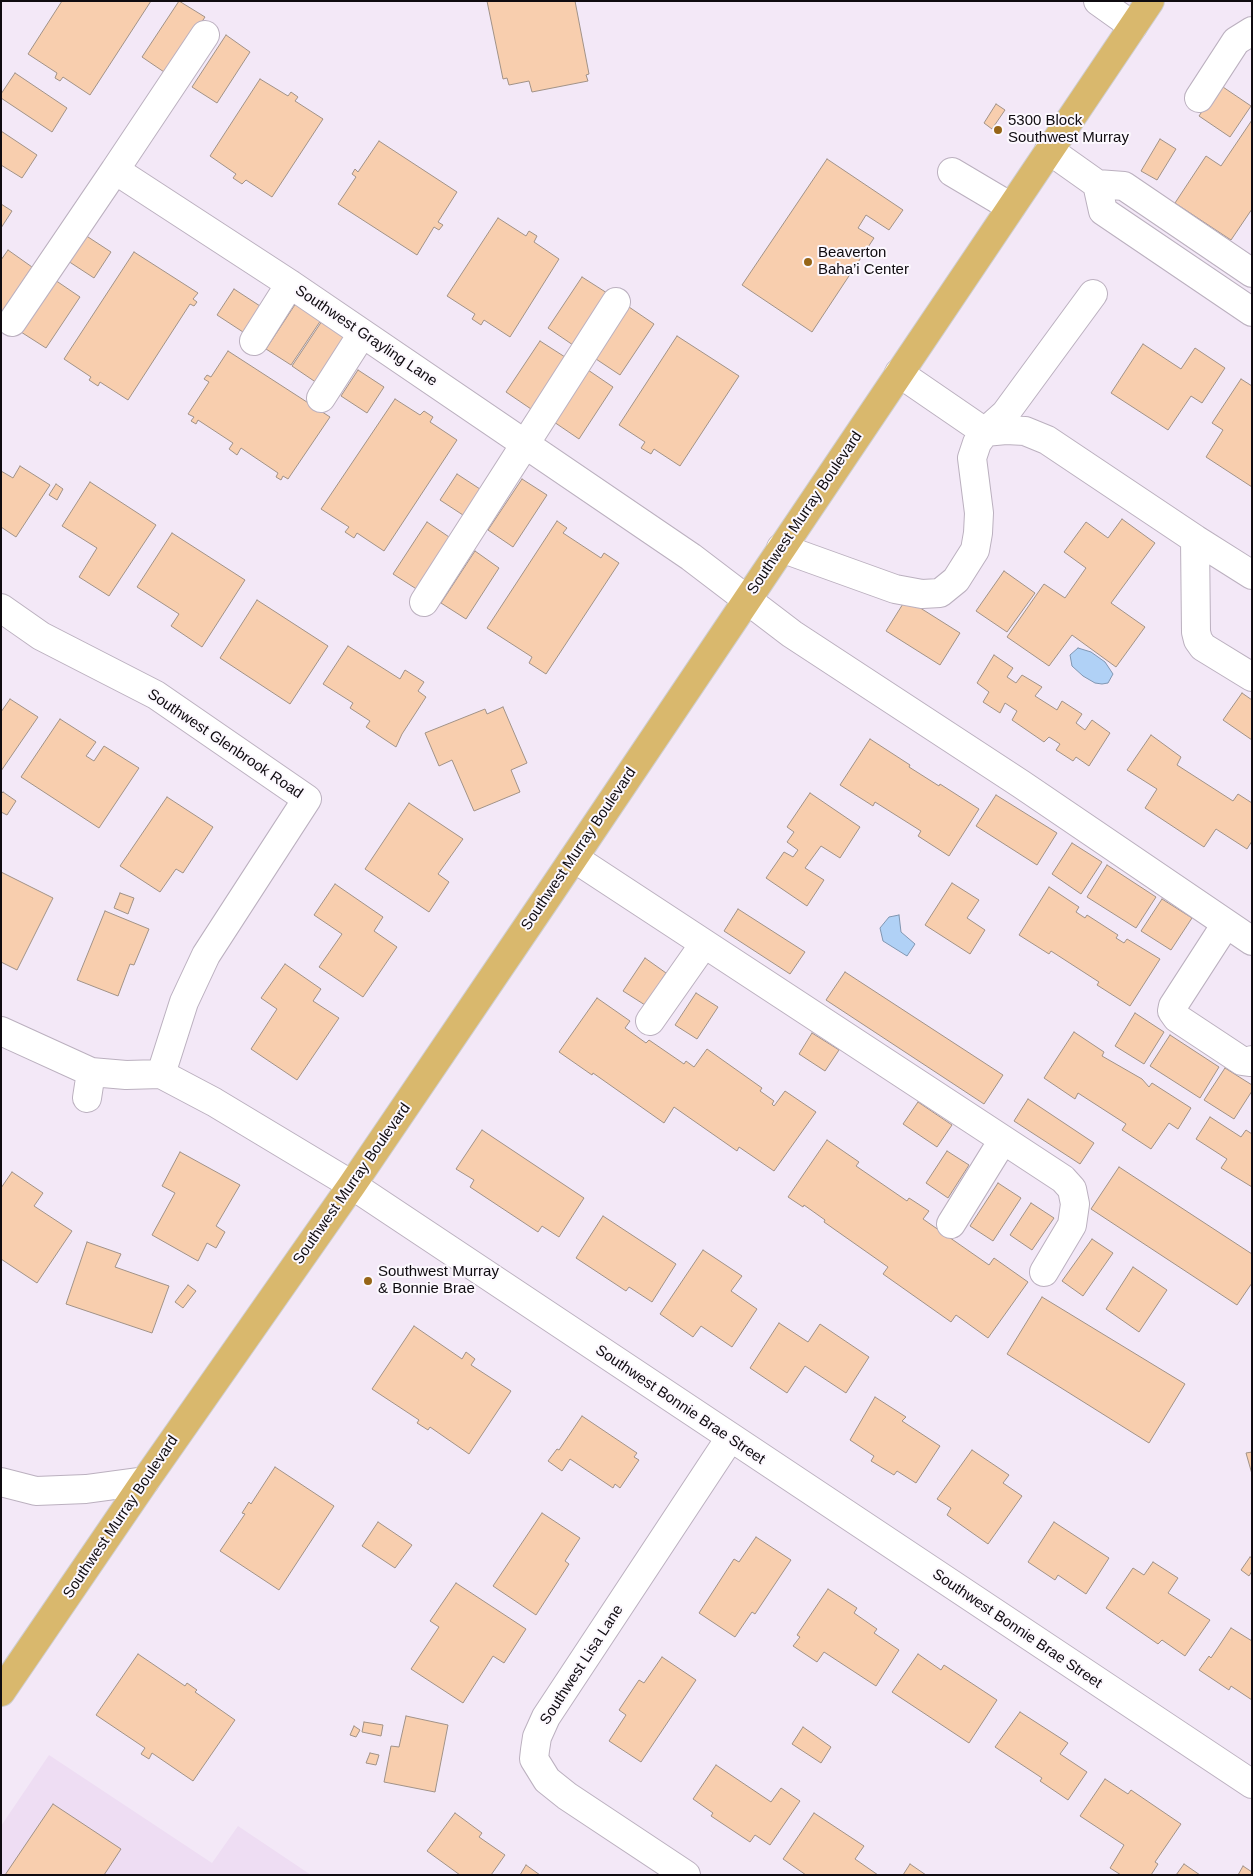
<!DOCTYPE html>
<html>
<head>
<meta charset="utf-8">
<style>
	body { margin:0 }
	#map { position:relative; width:1253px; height:1876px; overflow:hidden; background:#f3e8f7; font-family:Arial,sans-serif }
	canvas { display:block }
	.frame { position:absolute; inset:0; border:2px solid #0f0b10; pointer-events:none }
</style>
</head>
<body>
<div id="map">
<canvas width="1253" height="1876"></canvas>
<div class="frame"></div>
</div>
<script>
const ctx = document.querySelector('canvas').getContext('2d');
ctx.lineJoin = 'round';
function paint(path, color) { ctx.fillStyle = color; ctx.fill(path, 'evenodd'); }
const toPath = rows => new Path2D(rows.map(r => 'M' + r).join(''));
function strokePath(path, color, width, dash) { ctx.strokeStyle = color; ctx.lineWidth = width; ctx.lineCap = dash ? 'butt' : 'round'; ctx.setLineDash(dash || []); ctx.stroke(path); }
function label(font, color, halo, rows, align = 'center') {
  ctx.font = font + ' Arial,sans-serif'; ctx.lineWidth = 4; ctx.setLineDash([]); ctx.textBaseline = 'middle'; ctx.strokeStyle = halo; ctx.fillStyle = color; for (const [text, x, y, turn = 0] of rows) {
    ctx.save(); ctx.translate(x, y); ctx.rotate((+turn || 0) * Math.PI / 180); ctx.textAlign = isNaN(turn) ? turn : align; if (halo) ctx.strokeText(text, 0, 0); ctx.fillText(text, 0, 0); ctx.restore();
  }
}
paint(toPath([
	[49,1755,212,1863,238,1826,311,1875,1,1875,1,1826]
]), '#eeddf3');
const water = toPath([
	[1078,648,1091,652,1105,662,1113,674,1108,683,1102,684,1095,683,1083,676,1072,666,1070,655,1078,648],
	[899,915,901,932,915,944,907,956,883,941,880,928,889,917,899,915]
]);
paint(water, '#b0d1f6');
strokePath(water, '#8096b1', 1);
const building = toPath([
	[62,1,151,1,90,95,63,77,60,81,55,78,57,73,28,54,62,1],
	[179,1,205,17,167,74,142,57,179,1],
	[487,1,575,1,589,74,586,75,588,81,532,92,529,81,509,85,507,78,503,79,487,1],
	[226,35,250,52,217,103,192,87,226,35],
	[15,73,67,108,52,132,1,98,1,94,15,73],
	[260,79,288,96,291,92,298,97,295,101,323,119,272,197,246,180,242,184,233,178,236,174,210,156,260,79],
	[1220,85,1251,106,1230,137,1199,116,1220,85],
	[996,104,1005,110,992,129,984,123,996,104],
	[1252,120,1252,209,1231,240,1175,203,1206,156,1221,166,1252,120],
	[1,131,37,155,22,178,1,165,1,131],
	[1160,139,1176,149,1157,180,1141,171,1160,139],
	[379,141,457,192,438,222,443,225,439,230,434,227,417,255,338,204,356,177,352,174,355,169,358,172,379,141],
	[827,159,903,210,889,230,866,215,858,228,874,238,812,332,742,285,827,159],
	[1,204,12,211,1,228,1,204],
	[498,218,526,236,529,231,537,236,534,242,559,259,510,337,484,320,481,325,472,319,475,314,447,296,498,218],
	[85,235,111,252,94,278,68,261,85,235],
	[8,250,32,267,1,314,1,260,8,250],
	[134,252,198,293,193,299,197,302,194,306,190,304,128,400,100,382,98,386,89,380,91,377,64,359,134,252],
	[582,277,607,293,573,345,548,328,582,277],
	[55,280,80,297,46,348,21,332,55,280],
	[234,289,260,306,243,332,217,315,234,289],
	[300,297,325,314,291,365,266,349,300,297],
	[629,307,654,324,620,375,596,359,629,307],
	[326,315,351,331,317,383,292,366,326,315],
	[677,336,739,376,680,466,654,449,651,454,641,448,645,442,619,425,677,336],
	[540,341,565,357,531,409,506,392,540,341],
	[1143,344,1181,369,1195,348,1225,368,1202,403,1191,396,1168,430,1111,393,1143,344],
	[228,351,330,417,288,479,283,476,281,480,276,477,278,473,241,448,237,455,229,449,233,443,198,420,196,424,191,421,194,417,188,414,209,382,204,379,207,375,211,377,228,351],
	[358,370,384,387,367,413,341,396,358,370],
	[588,370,613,387,579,439,554,422,588,370],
	[1241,379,1252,386,1252,487,1206,457,1223,430,1212,423,1241,379],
	[395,399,420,415,424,411,433,417,430,422,457,440,384,551,357,533,354,538,345,532,349,527,321,509,395,399],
	[20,466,50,485,16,537,1,527,1,471,13,478,20,466],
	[457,474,483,491,466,517,440,500,457,474],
	[522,479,547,495,513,547,488,530,522,479],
	[90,482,156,525,109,596,79,577,97,548,62,526,90,482],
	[56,484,63,489,57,500,49,495,56,484],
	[1122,519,1155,543,1111,603,1145,627,1116,667,1072,635,1049,666,1007,637,1044,584,1065,598,1086,568,1064,552,1086,522,1108,538,1122,519],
	[557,521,567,528,563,533,601,558,604,553,619,563,546,674,529,663,532,657,487,628,557,521],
	[427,522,452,539,418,590,393,574,427,522],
	[172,533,245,580,202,647,171,626,179,614,137,587,172,533],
	[475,551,499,568,466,619,441,603,475,551],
	[1004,571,1035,593,1007,632,976,611,1004,571],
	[906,599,960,633,940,665,886,631,906,599],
	[257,600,328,646,290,704,220,658,257,600],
	[348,646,400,679,405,670,424,682,418,691,426,697,402,734,396,747,366,727,370,721,350,708,353,703,323,684,348,646],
	[994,655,1013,668,1007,677,1016,683,1022,675,1042,687,1035,696,1057,710,1062,701,1082,714,1076,723,1085,730,1092,720,1110,733,1089,766,1076,757,1073,761,1056,750,1060,744,1049,737,1044,742,1012,720,1017,711,1005,703,1000,713,983,702,989,692,977,683,994,655],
	[1242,693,1252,700,1252,740,1223,720,1242,693],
	[10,699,38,717,1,771,1,712,10,699],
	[503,707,527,763,511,770,520,792,474,811,452,760,439,766,425,733,485,709,487,714,503,707],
	[60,719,96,742,86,756,94,761,104,746,139,768,99,828,21,777,60,719],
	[1151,735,1181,757,1177,765,1233,801,1238,794,1252,803,1252,841,1247,849,1216,829,1204,847,1145,808,1157,789,1127,770,1151,735],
	[870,739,910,765,909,767,939,786,940,784,979,809,949,856,918,836,921,831,875,802,873,806,840,785,870,739],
	[3,792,16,801,7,815,1,812,1,794,3,792],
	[810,793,860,827,840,858,821,846,805,868,824,880,807,906,766,878,784,852,793,857,798,850,787,842,794,832,787,827,810,793],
	[996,795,1057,833,1037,865,976,826,996,795],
	[167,797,213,827,183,873,176,869,160,892,120,866,167,797],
	[409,803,463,839,438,874,449,882,429,912,365,869,409,803],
	[1072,843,1102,862,1081,894,1052,874,1072,843],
	[1107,865,1156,897,1136,928,1087,897,1107,865],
	[1,872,53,898,17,970,1,962,1,872],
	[952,883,979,900,967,918,985,930,970,954,925,925,952,883],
	[335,884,383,917,374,931,397,947,363,997,319,967,342,934,314,915,335,884],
	[1049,887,1079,907,1076,912,1085,918,1087,915,1118,935,1116,938,1124,943,1127,939,1160,959,1130,1006,1097,985,1099,982,1051,951,1049,954,1019,935,1049,887],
	[120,893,134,898,128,914,114,908,120,893],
	[1162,899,1192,918,1171,950,1141,931,1162,899],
	[738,909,805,952,790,974,724,931,738,909],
	[105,911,149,929,134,965,130,964,118,996,77,980,105,911],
	[645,958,666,973,645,1005,623,991,645,958],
	[285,964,321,989,313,1001,339,1018,297,1080,251,1049,277,1009,261,998,285,964],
	[845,972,1003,1075,984,1104,826,1000,845,972],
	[696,993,718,1007,697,1039,675,1025,696,993],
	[597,998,630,1021,625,1028,646,1043,649,1040,684,1064,686,1061,694,1067,707,1049,762,1088,760,1091,774,1101,772,1104,774,1106,785,1091,816,1112,774,1171,739,1147,737,1151,674,1107,664,1123,593,1073,592,1075,559,1052,597,998],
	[1135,1013,1164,1032,1144,1064,1115,1046,1135,1013],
	[1074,1032,1104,1052,1102,1056,1142,1079,1149,1087,1152,1083,1191,1108,1178,1129,1169,1123,1151,1149,1122,1130,1126,1124,1078,1093,1075,1099,1044,1078,1074,1032],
	[812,1033,839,1050,825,1071,799,1054,812,1033],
	[1170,1035,1219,1067,1200,1098,1150,1066,1170,1035],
	[1225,1068,1252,1085,1252,1091,1234,1119,1204,1100,1225,1068],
	[1028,1099,1094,1143,1080,1164,1014,1121,1028,1099],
	[918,1102,952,1125,937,1147,903,1124,918,1102],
	[1210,1117,1241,1137,1246,1130,1252,1134,1252,1187,1221,1168,1227,1159,1196,1139,1210,1117],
	[482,1130,584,1198,559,1237,542,1226,538,1232,470,1187,474,1180,456,1169,482,1130],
	[827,1140,859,1162,856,1166,907,1201,909,1198,929,1211,923,1219,989,1265,994,1258,1028,1282,988,1338,956,1315,951,1322,883,1274,888,1267,824,1222,825,1220,804,1205,803,1207,788,1197,827,1140],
	[947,1151,969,1165,948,1198,926,1183,947,1151],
	[180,1152,240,1185,216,1226,225,1232,216,1248,207,1243,198,1261,152,1235,175,1193,162,1186,180,1152],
	[1119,1167,1252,1254,1252,1283,1237,1305,1091,1209,1119,1167],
	[12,1172,43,1193,34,1206,72,1231,37,1283,1,1259,1,1188,12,1172],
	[998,1183,1021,1198,993,1241,970,1226,998,1183],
	[1031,1203,1054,1218,1032,1250,1010,1235,1031,1203],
	[603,1216,676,1264,652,1302,629,1287,626,1291,576,1258,603,1216],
	[1092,1239,1113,1253,1083,1296,1062,1281,1092,1239],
	[87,1242,121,1254,115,1267,169,1286,152,1333,66,1304,87,1242],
	[703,1250,742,1276,731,1291,757,1309,732,1347,701,1326,693,1337,660,1314,703,1250],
	[1133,1267,1167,1290,1139,1332,1106,1309,1133,1267],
	[188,1285,196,1291,183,1308,175,1302,188,1285],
	[1042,1297,1185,1384,1149,1443,1007,1354,1042,1297],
	[779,1323,808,1342,820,1324,869,1357,846,1393,805,1366,787,1393,750,1368,779,1323],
	[414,1326,462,1359,466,1352,475,1359,471,1365,511,1391,469,1454,430,1427,428,1430,417,1423,419,1420,372,1389,414,1326],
	[875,1397,906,1417,902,1421,940,1446,916,1483,897,1471,894,1475,871,1461,874,1456,850,1440,875,1397],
	[582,1416,637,1453,634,1457,639,1460,620,1488,615,1484,613,1488,570,1459,562,1471,548,1461,557,1449,559,1450,582,1416],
	[972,1450,1009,1475,1003,1483,1022,1496,988,1544,947,1515,951,1508,937,1499,972,1450],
	[1252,1452,1252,1474,1246,1453,1252,1452],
	[275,1467,334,1506,279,1590,220,1551,245,1514,242,1513,249,1502,251,1504,275,1467],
	[542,1513,580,1538,565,1561,569,1564,536,1615,493,1586,542,1513],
	[378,1522,412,1545,395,1568,362,1546,378,1522],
	[1054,1522,1109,1558,1086,1594,1058,1575,1055,1580,1028,1562,1054,1522],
	[756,1537,791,1560,755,1614,752,1612,735,1637,699,1613,734,1559,739,1562,756,1537],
	[1250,1557,1252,1558,1252,1571,1249,1576,1241,1570,1250,1557],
	[1153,1562,1178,1578,1168,1593,1210,1620,1185,1656,1162,1640,1158,1644,1106,1608,1133,1568,1144,1575,1153,1562],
	[456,1583,526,1629,504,1663,493,1656,463,1703,411,1669,439,1627,430,1621,456,1583],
	[828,1589,857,1608,854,1613,877,1629,874,1633,899,1650,876,1686,824,1652,817,1662,793,1646,800,1637,797,1635,828,1589],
	[1231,1628,1252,1641,1252,1700,1231,1686,1229,1690,1199,1670,1209,1656,1211,1658,1231,1628],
	[138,1654,185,1686,187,1683,197,1690,195,1692,235,1720,193,1781,152,1753,149,1759,141,1754,145,1748,96,1715,138,1654],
	[918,1654,941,1670,944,1665,997,1700,969,1743,892,1692,918,1654],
	[662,1657,696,1680,641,1762,609,1741,626,1715,619,1710,639,1680,644,1683,662,1657],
	[1020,1712,1068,1743,1060,1754,1087,1772,1068,1800,1040,1781,1042,1778,995,1747,1020,1712],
	[406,1716,448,1725,435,1792,384,1782,391,1746,399,1747,406,1716],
	[364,1722,383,1725,381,1736,362,1732,364,1722],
	[354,1726,360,1730,356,1737,350,1735,354,1726],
	[803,1727,831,1747,821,1763,792,1744,803,1727],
	[370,1753,379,1755,376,1765,366,1763,370,1753],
	[716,1765,771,1802,781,1788,800,1801,770,1845,755,1835,750,1842,711,1816,713,1813,693,1799,716,1765],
	[1105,1779,1128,1794,1131,1790,1181,1824,1155,1862,1158,1864,1151,1875,1121,1875,1110,1868,1124,1845,1080,1816,1105,1779],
	[53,1804,121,1849,104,1875,5,1875,53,1804],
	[455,1813,482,1833,479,1837,505,1855,491,1875,460,1875,427,1851,455,1813],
	[814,1813,864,1846,855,1859,878,1875,806,1875,783,1859,814,1813],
	[910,1864,926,1875,903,1875,910,1864],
	[1184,1864,1200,1875,1176,1875,1184,1864],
	[526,1865,540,1875,520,1875,526,1865],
	[1243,1866,1252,1872,1252,1875,1238,1875,1243,1866]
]);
paint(building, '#f8ceae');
strokePath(building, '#a19287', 1);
const minor = toPath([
	[1098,1,1133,26],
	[205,35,115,170,290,284,691,557,792,634,1021,784,1252,941],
	[1199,98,1236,41,1252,31],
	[1049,150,1097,184,1124,186,1252,273],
	[952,172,1011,207],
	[1097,184,1103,211,1252,312],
	[12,322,115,170],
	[254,341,290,284],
	[899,373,985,432,1006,430,1025,431,1047,440,1195,539,1196,632,1198,640,1203,647,1252,677],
	[321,398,362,334],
	[1195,539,1252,575],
	[781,548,895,589,922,594,940,593,956,580,975,550,978,533,979,513,972,458,977,443,985,432,1005,414,1093,294],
	[424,602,616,302],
	[1,608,41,636,156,695,307,799,206,955,184,1002,161,1074],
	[574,858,1063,1179,1072,1189,1075,1204,1072,1225,1044,1272],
	[1226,924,1173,1006,1172,1011,1177,1018,1242,1061,1249,1062,1252,1060],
	[650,1021,704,944],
	[1,1031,91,1072,126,1075,161,1074,214,1102,352,1185,1252,1784],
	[87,1098,91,1072],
	[951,1224,1003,1140],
	[1,1482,36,1491,86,1489,145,1481],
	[686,1875,567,1796,547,1780,534,1759,535,1750,537,1737,546,1717,730,1438]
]);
const major = toPath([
	[1,1692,145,1481,352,1185,548,896,1150,1]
]);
strokePath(minor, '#bbb0bf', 30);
strokePath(major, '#cfcecf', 30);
strokePath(minor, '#fff', 28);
strokePath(major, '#d9b86d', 28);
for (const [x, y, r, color] of [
	[998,130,5,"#966517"],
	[808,262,5,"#966517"],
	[368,1281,5,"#966517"]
]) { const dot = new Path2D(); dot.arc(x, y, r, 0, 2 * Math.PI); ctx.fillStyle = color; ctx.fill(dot); strokePath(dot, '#fcf8fe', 2); }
label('15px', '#0f0b10', '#fcf8fe', [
	["5300 Block",1008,121],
	["Southwest Murray",1008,138],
	["Beaverton",818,253],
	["Baha’i Center",818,270],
	["Southwest Murray",378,1272],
	["& Bonnie Brae",378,1289]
], 'left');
label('15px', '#0f0b10', '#fcf8fe', [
	["Southwest Grayling Lane",366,336,34],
	["Southwest Murray Boulevard",805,513,-56],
	["Southwest Glenbrook Road",225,744,34],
	["Southwest Murray Boulevard",579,849,-56],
	["Southwest Murray Boulevard",352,1184,-55],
	["Southwest Bonnie Brae Street",680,1405,34],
	["Southwest Murray Boulevard",121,1517,-56],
	["Southwest Bonnie Brae Street",1017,1629,34],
	["Southwest Lisa Lane",582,1665,-57]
]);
</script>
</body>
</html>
